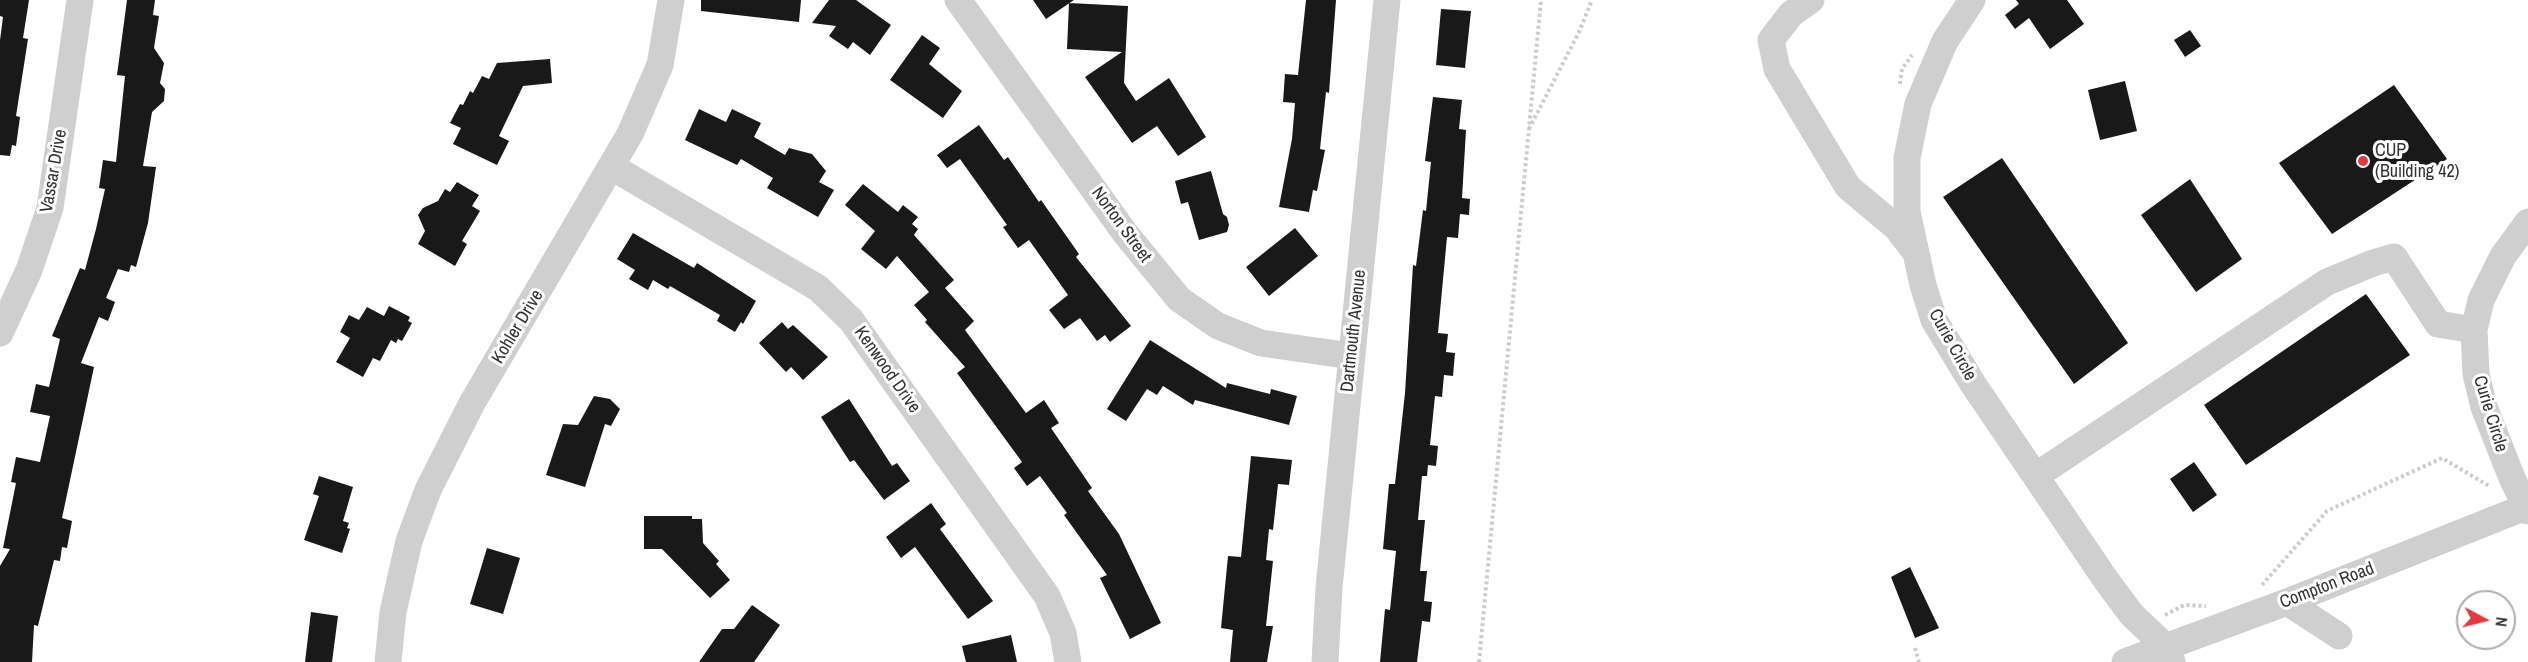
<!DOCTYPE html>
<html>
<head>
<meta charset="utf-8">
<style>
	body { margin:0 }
	#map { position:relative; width:2528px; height:662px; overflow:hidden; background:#fff; font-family:"Archivo Narrow",sans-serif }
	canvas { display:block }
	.north { position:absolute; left:2456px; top:590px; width:60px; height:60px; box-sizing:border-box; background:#fff; border:2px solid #adadad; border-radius:50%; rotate:97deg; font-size:16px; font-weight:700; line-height:24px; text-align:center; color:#323232 }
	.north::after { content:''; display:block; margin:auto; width:21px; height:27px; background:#e4393d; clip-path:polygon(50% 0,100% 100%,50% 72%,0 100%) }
</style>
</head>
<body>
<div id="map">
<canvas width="2528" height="662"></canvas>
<div class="north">N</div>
</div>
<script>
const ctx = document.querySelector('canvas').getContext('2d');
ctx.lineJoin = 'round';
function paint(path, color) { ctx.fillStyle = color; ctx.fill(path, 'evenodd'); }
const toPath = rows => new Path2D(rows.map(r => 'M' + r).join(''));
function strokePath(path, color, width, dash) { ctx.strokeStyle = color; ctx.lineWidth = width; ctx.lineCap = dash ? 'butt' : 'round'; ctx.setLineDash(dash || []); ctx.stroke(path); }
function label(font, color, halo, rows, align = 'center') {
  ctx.font = font + ' "Archivo Narrow",sans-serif'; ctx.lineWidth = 6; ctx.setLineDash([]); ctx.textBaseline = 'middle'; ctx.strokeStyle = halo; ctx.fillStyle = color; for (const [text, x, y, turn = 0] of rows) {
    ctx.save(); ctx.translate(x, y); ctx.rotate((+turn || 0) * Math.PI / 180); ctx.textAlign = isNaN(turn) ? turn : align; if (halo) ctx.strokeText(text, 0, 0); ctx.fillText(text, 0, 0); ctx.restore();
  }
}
paint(toPath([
	[0,0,29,0,23,38,28,39,16,116,20,117,16,146,12,145,10,156,0,155,0,40,3,17,0,16],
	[127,0,155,0,153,15,159,16,154,48,164,63,160,83,165,89,164,101,152,112,143,166,156,167,148,223,136,267,131,265,129,272,118,269,106,298,115,302,108,321,99,317,81,363,94,367,62,518,72,521,67,548,62,547,60,561,54,560,38,626,34,625,32,662,0,662,0,566,10,549,3,548,16,483,11,482,16,457,40,462,50,416,30,412,36,384,49,387,60,339,52,336,80,268,85,270,96,229,105,189,99,188,103,160,116,162,125,76,117,75],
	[701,0,801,0,799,22,701,11],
	[829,0,856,0,891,25,870,55,853,42,848,49,829,36,836,26,812,23],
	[1033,0,1074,0,1046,19],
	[1306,0,1336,0,1329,93,1326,92,1320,149,1325,150,1317,191,1313,190,1309,212,1279,207,1292,139,1295,103,1283,102,1285,74,1298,75],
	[2016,0,2067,0,2084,24,2050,49,2029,18,2015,29,2005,15,2019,4],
	[1069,3,1128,6,1124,83,1136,101,1169,78,1206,137,1178,156,1157,126,1132,143,1085,77,1122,52,1067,49],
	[1441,9,1471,11,1465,68,1436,65],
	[2190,30,2201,46,2185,57,2174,40],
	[922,35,940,48,929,64,962,91,943,118,890,80],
	[550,59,552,83,523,86,499,136,509,141,497,165,453,144,461,128,450,123,460,104,463,105,470,91,473,93,482,76,489,79,497,63],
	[2125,81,2137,131,2100,140,2088,90],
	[2394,85,2447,159,2332,234,2279,163],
	[1433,97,1462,100,1459,129,1466,130,1462,198,1470,199,1469,215,1460,214,1458,238,1447,237,1438,333,1448,334,1446,352,1455,353,1453,376,1444,375,1442,397,1435,396,1430,445,1438,446,1436,466,1428,465,1427,476,1422,476,1418,520,1425,520,1420,571,1427,571,1424,601,1432,602,1430,622,1422,621,1417,662,1380,662,1385,609,1390,610,1396,551,1383,549,1389,484,1395,484,1405,393,1413,265,1416,266,1423,210,1426,211,1431,162,1425,161],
	[699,109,726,122,732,109,761,123,754,137,785,155,789,148,812,154,826,171,819,182,834,190,818,217,767,188,773,178,741,159,737,165,685,140],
	[979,125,1004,160,1008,157,1039,202,1041,200,1079,254,1076,257,1131,326,1110,342,1105,335,1097,341,1080,318,1064,329,1049,310,1068,295,1029,240,1018,248,1003,227,1007,225,960,159,947,168,937,155],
	[2002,158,2128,343,2074,384,1943,197],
	[1211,171,1223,214,1227,217,1229,225,1227,232,1199,240,1188,202,1181,204,1175,181],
	[2190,179,2242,259,2196,292,2141,215],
	[457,182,479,195,472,206,480,211,462,241,467,244,455,266,418,244,425,231,418,215,423,208,438,201,445,189,450,192],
	[863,184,898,212,903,205,918,217,912,224,918,229,914,235,954,280,945,288,974,321,965,330,1026,413,1044,400,1059,423,1051,428,1092,488,1088,491,1119,534,1161,623,1130,639,1100,578,1107,575,1064,515,1067,513,1040,476,1027,486,1014,468,1022,462,957,373,965,367,925,322,927,320,914,305,929,292,897,256,886,269,861,249,875,231,845,205],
	[1295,228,1318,256,1269,296,1246,267],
	[633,233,694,268,697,263,756,301,743,324,741,322,735,332,717,321,720,315,670,286,668,289,653,280,648,290,629,279,635,270,617,259],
	[2366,294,2410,355,2246,465,2204,405],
	[389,306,410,317,408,321,412,323,402,341,398,339,396,343,391,340,380,361,373,358,363,377,336,362,350,338,340,332,349,315,359,320,367,307,384,316],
	[782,322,788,329,793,325,828,357,803,380,791,367,786,372,759,343],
	[1150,340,1226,388,1227,383,1270,394,1271,389,1297,396,1289,425,1195,400,1193,405,1163,386,1157,395,1147,389,1126,421,1107,409],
	[594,396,610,399,620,409,611,426,605,424,585,487,546,475,563,424,578,425],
	[849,399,892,466,897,463,910,481,884,500,854,460,850,462,821,417],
	[1251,456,1292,460,1289,485,1278,484,1273,530,1269,529,1266,560,1273,561,1266,626,1273,626,1267,662,1230,662,1233,630,1221,628,1228,556,1241,557],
	[2194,462,2217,495,2193,512,2170,479],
	[319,476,353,487,343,521,349,523,347,528,350,529,342,553,304,540,319,496,313,494],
	[931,503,946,524,940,529,993,601,968,619,915,547,901,558,886,537],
	[644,516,692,516,692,519,702,519,703,543,719,561,716,564,730,580,710,598,662,549,644,549],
	[487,548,520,558,503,614,470,604],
	[1910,567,1939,628,1915,638,1891,577],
	[752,605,780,625,754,662,699,662,722,629,734,629],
	[311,612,338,616,332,662,305,662],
	[1011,635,1017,662,966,662,962,646]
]), '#191919');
strokePath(toPath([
	[1900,84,1902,69,1912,55],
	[1529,129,1579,32,1592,0],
	[2262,585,2327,511,2442,458,2489,486],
	[2165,615,2184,605,2206,606],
	[1915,648,1919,662],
	[1479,662,1541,0]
]), '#ccc', 4, [3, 3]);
strokePath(toPath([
	[958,0,1125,233,1179,299,1218,326,1261,343,1351,356],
	[1811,0,1791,14,1771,40,1777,69,1848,187,1897,228,1913,249],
	[1972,0,1945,41,1918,104,1907,158,1907,212,1923,285,1934,320,1973,384,2106,580,2132,615,2165,646,2172,662],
	[612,167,818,288,851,320,1047,596,1063,633,1068,662],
	[2528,222,2503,256,2481,300,2474,330,2476,374,2484,407,2512,478,2528,511],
	[0,333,29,270,50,208,80,0],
	[2037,475,2327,282,2373,263,2394,257,2438,324,2474,330],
	[2287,602,2339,636],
	[388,662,393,612,409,541,428,490,472,403,630,134,660,65,671,0],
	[1325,662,1329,588,1387,0],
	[2125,662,2287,602,2528,506]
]), '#cfcfcf', 27);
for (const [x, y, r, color] of [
	[2363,161,6,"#e4393d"]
]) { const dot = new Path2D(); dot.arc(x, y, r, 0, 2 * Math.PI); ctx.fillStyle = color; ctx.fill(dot); strokePath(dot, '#fff', 2); }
label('18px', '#323232', '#fff', [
	["CUP",2375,151],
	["(Building 42)",2375,172]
], 'left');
label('18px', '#323232', '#fff', [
	["Vassar Drive",54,171,-80],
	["Norton Street",1121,225,54],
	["Kohler Drive",518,327,-59],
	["Dartmouth Avenue",1354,331,-84],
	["Curie Circle",1952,345,61],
	["Kenwood Drive",887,370,55],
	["Curie Circle",2490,414,73],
	["Compton Road",2327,586,-21]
]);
</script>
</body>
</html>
